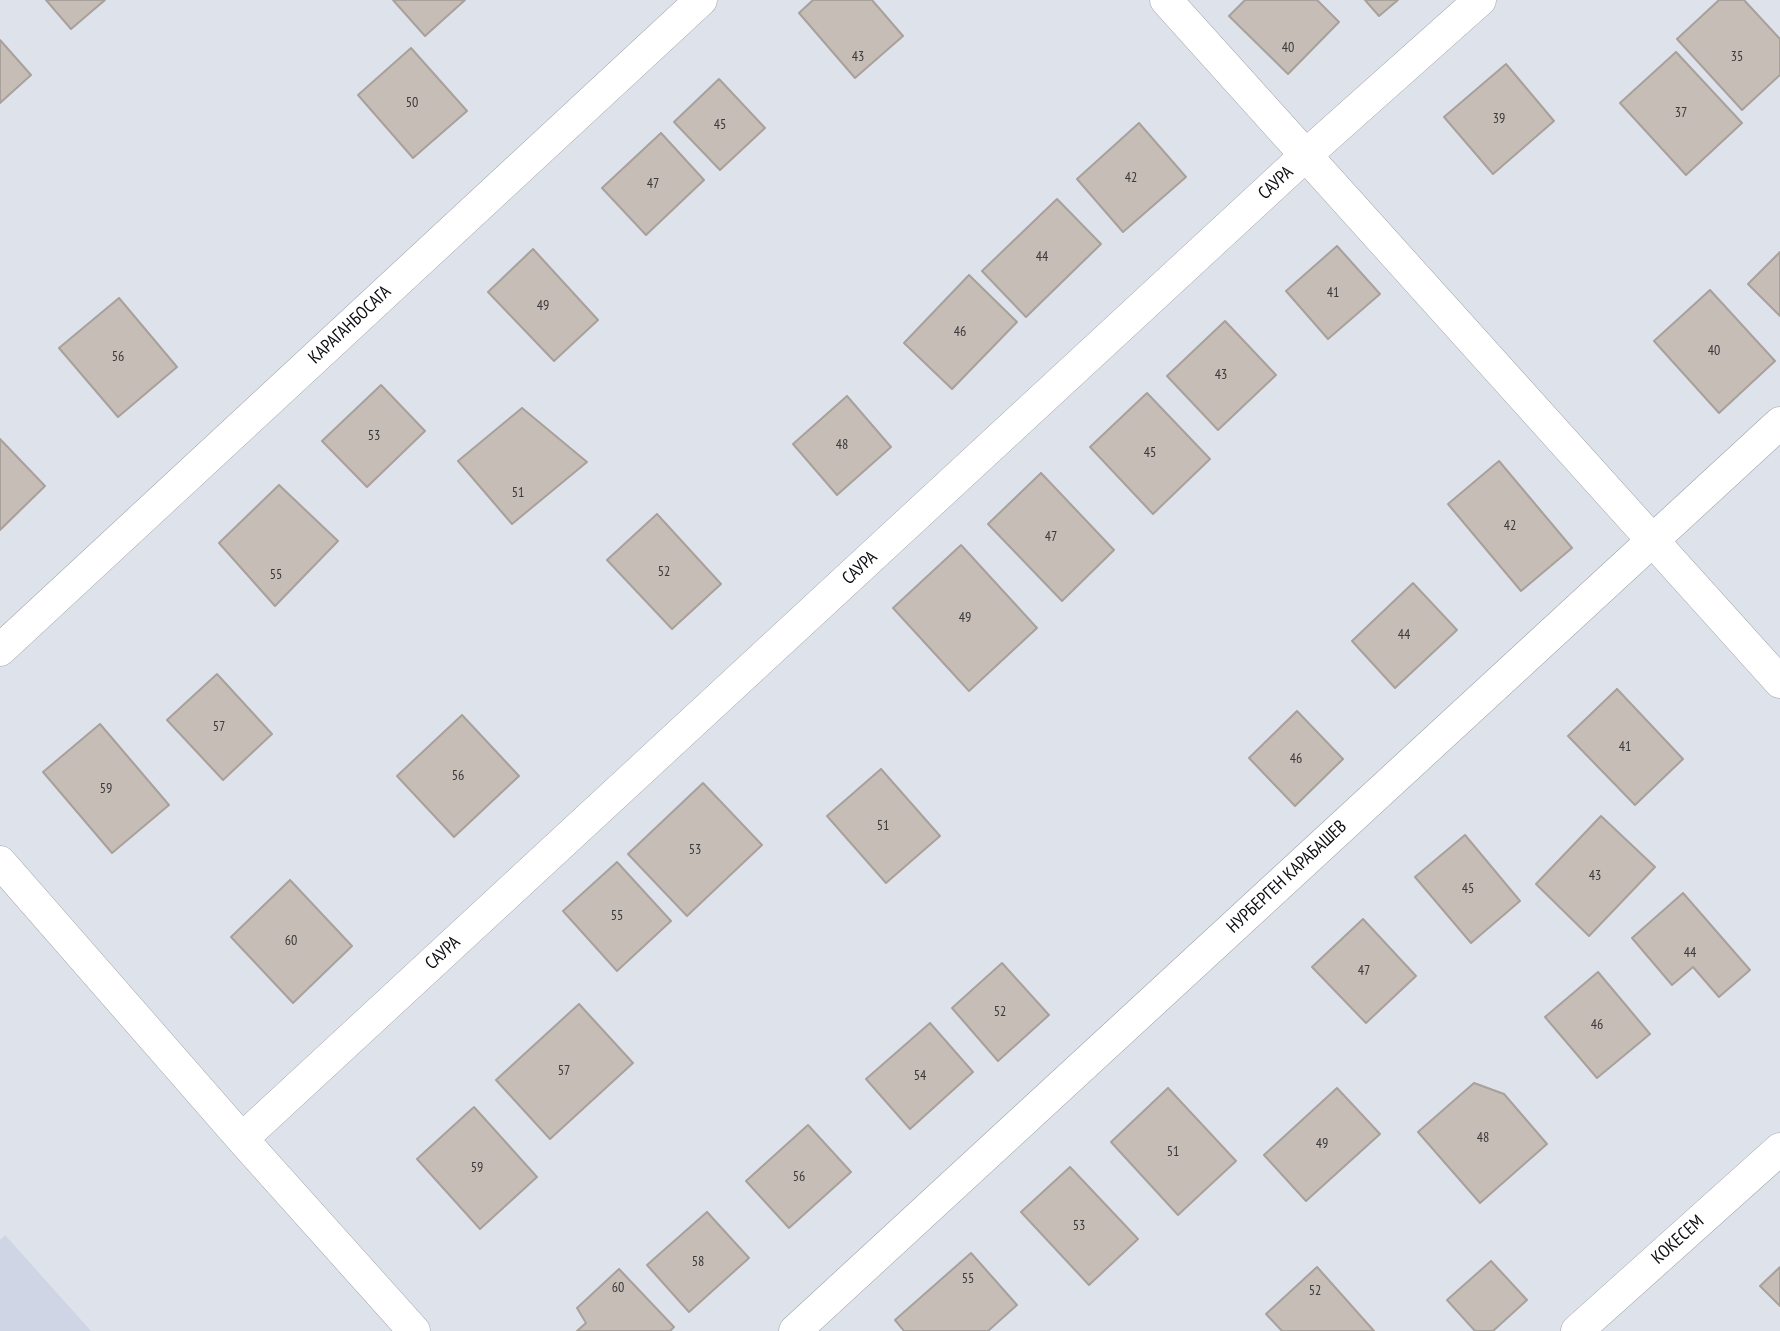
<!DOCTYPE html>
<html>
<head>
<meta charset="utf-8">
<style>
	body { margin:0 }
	canvas { display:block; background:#dee2eb }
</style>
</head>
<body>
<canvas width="1780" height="1331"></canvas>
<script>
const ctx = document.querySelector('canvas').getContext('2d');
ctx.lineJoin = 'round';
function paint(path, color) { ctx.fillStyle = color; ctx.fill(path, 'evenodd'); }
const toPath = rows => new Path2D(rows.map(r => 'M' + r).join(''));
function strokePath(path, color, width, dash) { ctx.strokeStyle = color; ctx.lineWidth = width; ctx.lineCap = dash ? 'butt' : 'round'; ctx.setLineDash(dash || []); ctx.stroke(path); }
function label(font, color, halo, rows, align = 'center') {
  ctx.font = font + ' "PT Sans Narrow",sans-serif'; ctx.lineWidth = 5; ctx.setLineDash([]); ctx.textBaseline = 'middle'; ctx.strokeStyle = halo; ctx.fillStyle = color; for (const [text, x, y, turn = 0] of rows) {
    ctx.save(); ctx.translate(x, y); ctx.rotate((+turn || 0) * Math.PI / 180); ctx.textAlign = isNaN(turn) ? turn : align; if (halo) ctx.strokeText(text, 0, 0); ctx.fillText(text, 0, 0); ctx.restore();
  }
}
paint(toPath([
	[5,1235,91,1331,0,1331,0,1240]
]), '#cfd5e5');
const building = toPath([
	[46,0,105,0,71,29,46,0],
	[393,0,465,0,425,36,393,0],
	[813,0,872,0,903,36,855,78,799,13,813,0],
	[1245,0,1317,0,1339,22,1288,74,1229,16,1245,0],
	[1365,0,1398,0,1379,16,1365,0],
	[1719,0,1744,0,1780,39,1780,75,1742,110,1677,39,1719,0],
	[0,40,31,75,0,103,0,40],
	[411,48,467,111,413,158,358,95,411,48],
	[1676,52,1742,123,1686,175,1620,103,1676,52],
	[1506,64,1554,121,1493,174,1444,117,1506,64],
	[719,79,765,128,720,170,674,122,719,79],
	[1139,123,1186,177,1123,232,1077,179,1139,123],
	[661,133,704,180,646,235,602,188,661,133],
	[1057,199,1101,244,1026,317,982,271,1057,199],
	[1337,246,1380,294,1328,339,1286,291,1337,246],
	[533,249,598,320,554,361,488,292,533,249],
	[1780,252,1780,316,1748,284,1780,252],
	[969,275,1017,322,952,389,904,343,969,275],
	[1710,290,1775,361,1719,413,1654,341,1710,290],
	[119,298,177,367,118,417,59,348,119,298],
	[1225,321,1276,375,1218,430,1167,376,1225,321],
	[381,385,425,431,367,487,322,441,381,385],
	[1147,393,1210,459,1153,514,1090,447,1147,393],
	[847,396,891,447,837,495,793,444,847,396],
	[522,408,587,462,512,524,458,461,522,408],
	[0,439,45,486,0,530,0,439],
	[1499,461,1572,548,1521,591,1448,504,1499,461],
	[1041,473,1114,550,1062,601,988,524,1041,473],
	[279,485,338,541,275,606,219,543,279,485],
	[657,514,721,584,672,629,607,560,657,514],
	[961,545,1037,628,969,691,893,608,961,545],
	[1413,583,1457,630,1395,688,1352,641,1413,583],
	[217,674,272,734,223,780,167,720,217,674],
	[1617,689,1683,759,1635,805,1568,736,1617,689],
	[1297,711,1343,759,1295,806,1249,758,1297,711],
	[462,715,519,776,454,837,397,776,462,715],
	[100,724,169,805,112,853,43,772,100,724],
	[881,769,940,836,886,883,827,816,881,769],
	[703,783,762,845,687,916,628,854,703,783],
	[1601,816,1655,867,1589,936,1536,884,1601,816],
	[1465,835,1520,901,1471,943,1415,877,1465,835],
	[617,862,671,921,617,971,563,911,617,862],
	[290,880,352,946,293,1003,231,937,290,880],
	[1683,893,1750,970,1719,997,1693,967,1672,985,1632,938,1683,893],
	[1363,919,1416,976,1366,1023,1312,967,1363,919],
	[1002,963,1049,1015,998,1061,952,1008,1002,963],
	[1598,972,1650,1034,1597,1078,1545,1017,1598,972],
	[579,1004,633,1063,550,1139,496,1080,579,1004],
	[930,1023,973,1072,910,1129,866,1079,930,1023],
	[1474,1083,1504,1094,1547,1144,1480,1203,1418,1132,1474,1083],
	[1168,1088,1236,1161,1178,1215,1111,1142,1168,1088],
	[1337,1088,1380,1134,1306,1201,1264,1155,1337,1088],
	[474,1107,537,1177,480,1229,417,1159,474,1107],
	[808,1125,851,1172,789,1228,746,1181,808,1125],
	[1070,1167,1138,1239,1089,1285,1021,1212,1070,1167],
	[707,1212,749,1258,689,1312,647,1265,707,1212],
	[971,1253,1017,1305,988,1331,904,1331,895,1320,971,1253],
	[1491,1261,1527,1300,1493,1331,1475,1331,1447,1300,1491,1261],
	[1317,1267,1374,1331,1282,1331,1266,1314,1317,1267],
	[1780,1267,1780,1306,1760,1286,1780,1267],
	[619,1269,674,1327,670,1331,577,1331,586,1323,577,1308,619,1269]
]);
paint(building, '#c6bdb7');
strokePath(building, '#a8a09a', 2);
const minor = toPath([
	[1166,0,1780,682],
	[0,650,701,0],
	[0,862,242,1139,414,1331],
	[242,1139,1306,155,1480,0],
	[795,1331,1780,423],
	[1577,1331,1780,1149]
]);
strokePath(minor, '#9fa2aa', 33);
strokePath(minor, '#fff', 32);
label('14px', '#3a393a', null, [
	["40",1288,48],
	["43",858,57],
	["35",1737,57],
	["50",412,103],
	["37",1681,113],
	["39",1499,119],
	["45",720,125],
	["42",1131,178],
	["47",653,184],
	["44",1042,257],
	["41",1333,293],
	["49",543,306],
	["46",960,332],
	["40",1714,351],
	["56",118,357],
	["43",1221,375],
	["53",374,436],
	["48",842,445],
	["45",1150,453],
	["51",518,493],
	["42",1510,526],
	["47",1051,537],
	["52",664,572],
	["55",276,575],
	["49",965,618],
	["44",1404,635],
	["57",219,727],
	["41",1625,747],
	["46",1296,759],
	["56",458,776],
	["59",106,789],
	["51",883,826],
	["53",695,850],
	["43",1595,876],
	["45",1468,889],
	["55",617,916],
	["60",291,941],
	["44",1690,953],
	["47",1364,971],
	["52",1000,1012],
	["46",1597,1025],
	["57",564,1071],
	["54",920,1076],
	["48",1483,1138],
	["49",1322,1144],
	["51",1173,1152],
	["59",477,1168],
	["56",799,1177],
	["53",1079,1226],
	["58",698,1262],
	["55",968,1279],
	["60",618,1288],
	["52",1315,1291]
]);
label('18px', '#0c0d10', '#fff', [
	["САУРА",1276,183,-43],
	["КАРАГАНБОСАГА",350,325,-43],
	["САУРА",860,568,-43],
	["НУРБЕРГЕН КАРАБАШЕВ",1287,877,-43],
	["САУРА",443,953,-43],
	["КОКЕСЕМ",1678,1240,-42]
]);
</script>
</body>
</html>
